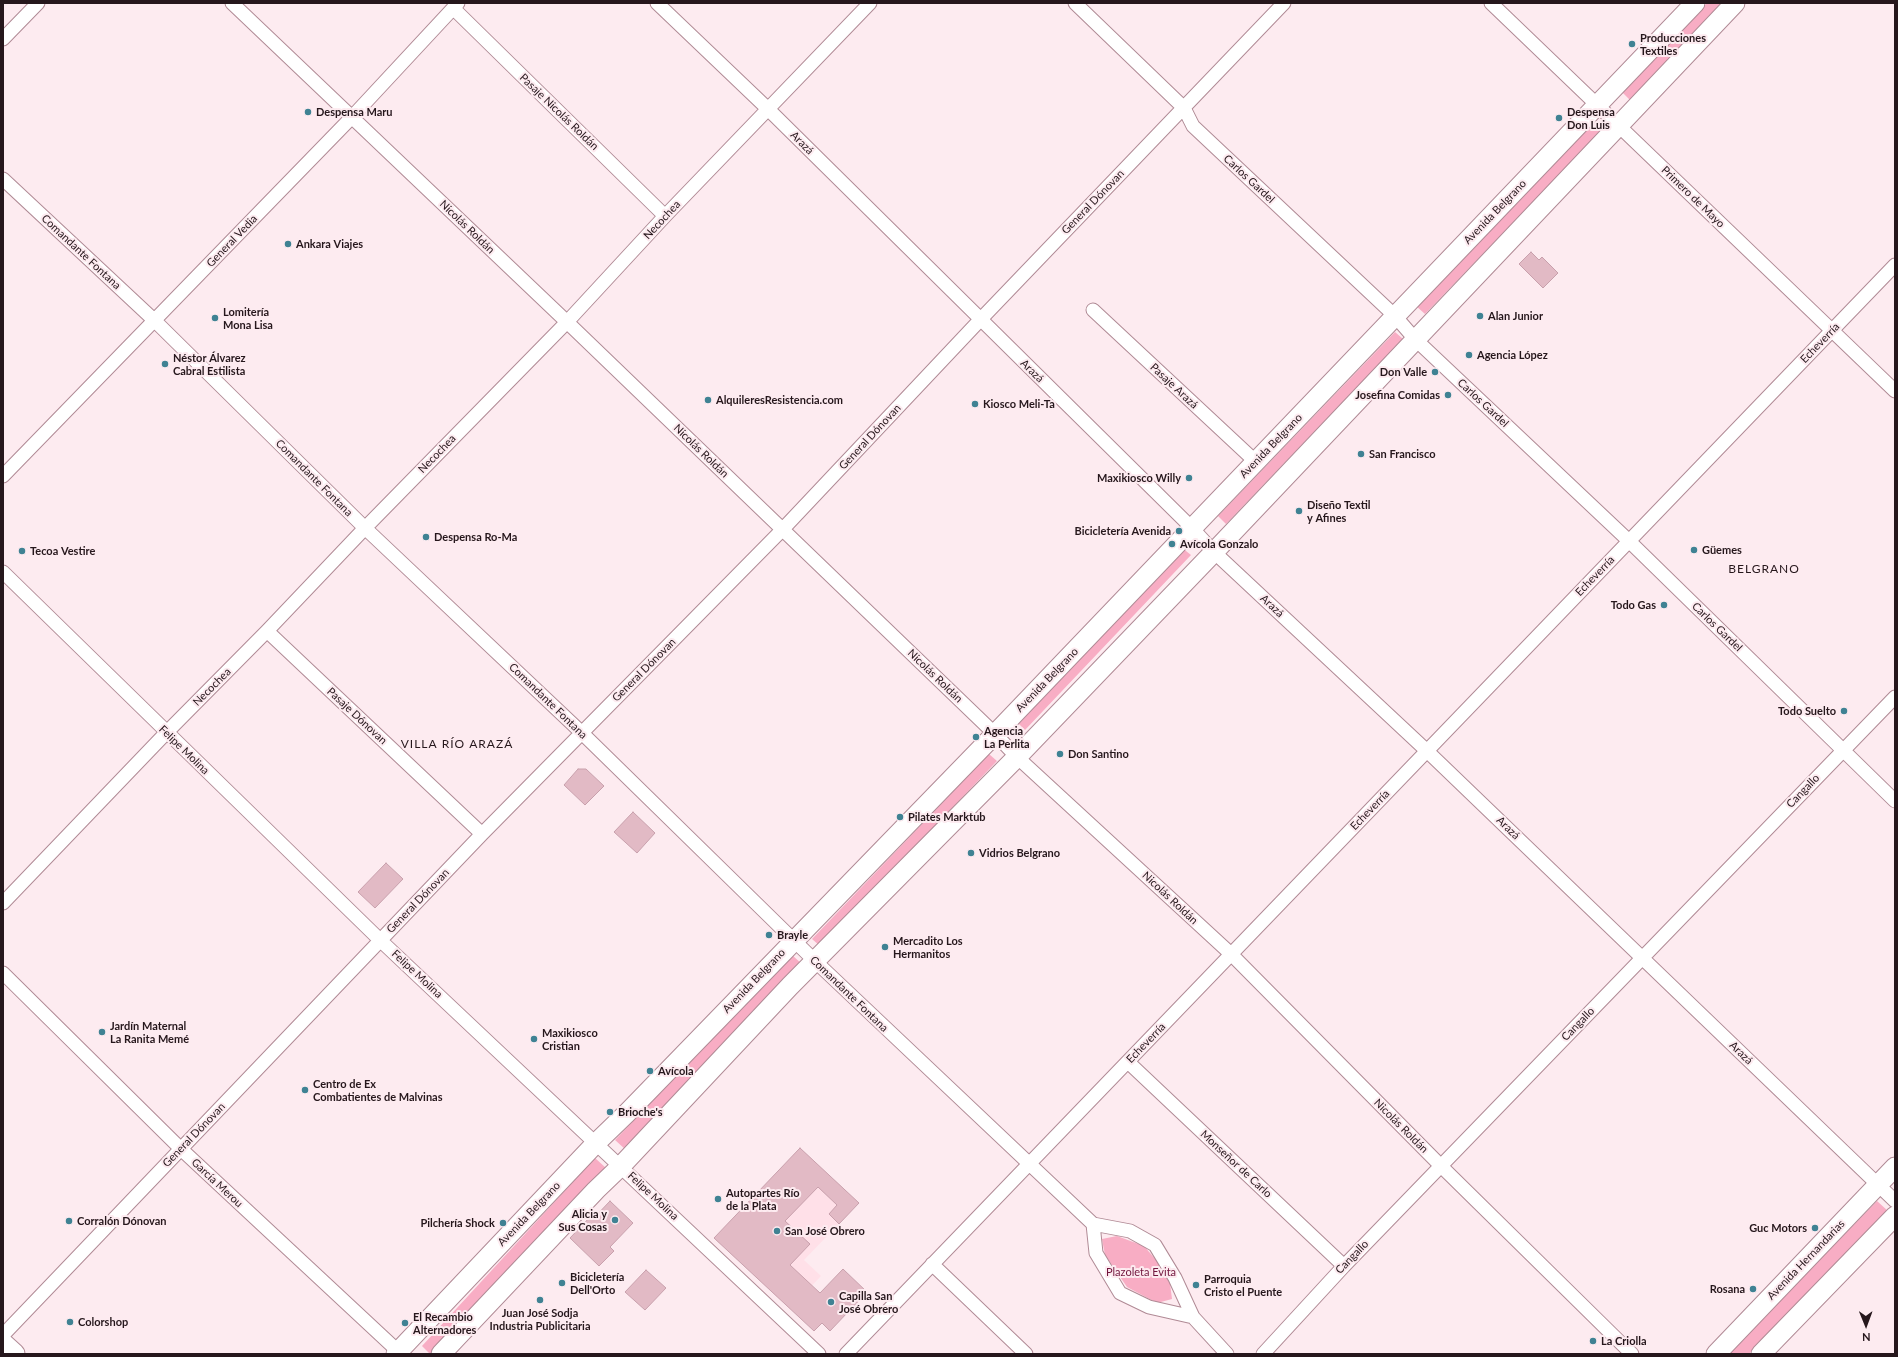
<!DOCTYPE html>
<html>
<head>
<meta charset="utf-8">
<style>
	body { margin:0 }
	#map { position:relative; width:1898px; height:1357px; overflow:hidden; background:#fdebf0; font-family:Lato,sans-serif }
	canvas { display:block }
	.frame { position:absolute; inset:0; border:4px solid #26171c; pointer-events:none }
	.north { position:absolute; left:1846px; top:1305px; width:40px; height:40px; -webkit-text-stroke:3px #fdebf0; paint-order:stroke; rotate:179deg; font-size:11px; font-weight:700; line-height:16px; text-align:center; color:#26171c }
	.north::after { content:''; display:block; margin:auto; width:14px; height:18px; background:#26171c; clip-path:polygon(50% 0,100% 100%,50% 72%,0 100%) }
</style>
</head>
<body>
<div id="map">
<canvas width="1898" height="1357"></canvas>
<div class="frame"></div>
<div class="north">N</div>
</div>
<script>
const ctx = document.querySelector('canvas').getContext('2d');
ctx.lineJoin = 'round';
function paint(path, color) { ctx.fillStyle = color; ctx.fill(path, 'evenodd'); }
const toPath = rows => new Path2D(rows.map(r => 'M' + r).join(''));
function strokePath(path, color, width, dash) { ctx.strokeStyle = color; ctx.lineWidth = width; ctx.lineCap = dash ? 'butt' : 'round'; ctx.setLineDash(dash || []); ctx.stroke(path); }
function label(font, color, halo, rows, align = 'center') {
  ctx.font = font + ' Lato,sans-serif'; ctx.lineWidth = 4; ctx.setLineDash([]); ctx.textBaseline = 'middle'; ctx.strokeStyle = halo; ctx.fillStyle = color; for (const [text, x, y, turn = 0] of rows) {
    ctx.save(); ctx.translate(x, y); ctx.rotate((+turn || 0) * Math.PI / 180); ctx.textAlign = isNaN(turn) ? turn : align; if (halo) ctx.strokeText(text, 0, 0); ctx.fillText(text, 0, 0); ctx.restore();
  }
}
paint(toPath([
	[800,1148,859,1203,804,1260,821,1276,790,1309,714,1238]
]), '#ffe0e8');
paint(toPath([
	[1707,3,1725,3,1631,101,1622,92],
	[1593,122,1602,130,1425,314,1416,306],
	[1395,332,1403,339,1226,524,1218,516],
	[1181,547,1191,555,1025,730,1015,720],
	[989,754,997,761,820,946,812,939],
	[792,955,803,965,626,1150,615,1140],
	[595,1158,606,1168,430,1354,422,1346],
	[1877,1201,1888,1211,1749,1354,1728,1354],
	[1117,1236,1144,1246,1169,1275,1172,1299,1157,1303,1127,1287,1105,1255,1102,1239]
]), '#f8adc4');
const building = toPath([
	[1531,252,1539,260,1542,257,1558,273,1543,288,1519,264,1531,252],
	[578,769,586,769,604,786,585,805,564,785,578,769],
	[633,812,655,833,637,853,614,832,633,812],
	[386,863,403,879,375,908,358,892,386,863],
	[800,1148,859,1203,839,1224,829,1214,837,1205,818,1187,785,1221,810,1244,790,1265,820,1293,843,1269,867,1292,830,1331,822,1323,814,1331,714,1238,800,1148],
	[610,1201,633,1223,610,1247,614,1251,599,1266,570,1238,591,1216,593,1219,610,1201],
	[646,1270,666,1288,645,1310,625,1292,646,1270]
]);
paint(building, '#e2bac5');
strokePath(building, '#c8a0ac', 1);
const minor = toPath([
	[232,3,567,322,995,734,1017,757,1231,954,1441,1166,1632,1354],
	[657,3,768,109,1192,528,1214,552,1427,751,1895,1201],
	[1075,3,1184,108,1193,126,1395,316,1415,339,1629,541,1895,801],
	[1491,3,1895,391],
	[453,8,665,216],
	[3,39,38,3],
	[3,179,155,321,365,528,582,733,816,962,1093,1224,1130,1231,1155,1245,1175,1278,1193,1317,1227,1354],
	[1093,310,1256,462],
	[3,476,352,117,458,3],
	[3,572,380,940,819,1354],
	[267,631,482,834],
	[3,903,166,733,267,631,365,528,567,322,665,216,870,3],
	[3,973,181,1149,401,1354],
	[1128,1062,1344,1266],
	[1093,1224,1096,1253,1120,1293,1149,1307,1193,1317],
	[932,1264,1026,1354],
	[3,1335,482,834,782,530,980,320,1284,3],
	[846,1354,1895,265],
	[1263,1354,1344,1266,1895,697]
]);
const secondary = toPath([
	[396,1354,596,1143,627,1113,995,734,1695,3],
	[441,1354,596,1190,621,1166,790,986,1017,757,1214,552,1735,3],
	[1716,1354,1895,1167],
	[1761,1354,1895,1216]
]);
const primary = toPath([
	[3,1344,14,1354]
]);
strokePath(minor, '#b08a95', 15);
strokePath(secondary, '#b08a95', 21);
strokePath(primary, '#b08a95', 23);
strokePath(minor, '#fff', 13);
strokePath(secondary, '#fff', 19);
strokePath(primary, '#fff', 21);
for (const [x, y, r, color] of [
	[1632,44,4,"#3f8293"],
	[308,112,4,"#3f8293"],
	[1559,118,4,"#3f8293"],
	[288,244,4,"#3f8293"],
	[1480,316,4,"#3f8293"],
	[215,318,4,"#3f8293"],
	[1469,355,4,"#3f8293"],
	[165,364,4,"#3f8293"],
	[1435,372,4,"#3f8293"],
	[1448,395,4,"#3f8293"],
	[708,400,4,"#3f8293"],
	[975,404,4,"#3f8293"],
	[1361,454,4,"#3f8293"],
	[1189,478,4,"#3f8293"],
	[1299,511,4,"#3f8293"],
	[1179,531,4,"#3f8293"],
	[426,537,4,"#3f8293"],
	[1172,544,4,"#3f8293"],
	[1694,550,4,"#3f8293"],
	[22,551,4,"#3f8293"],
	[1664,605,4,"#3f8293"],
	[1844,711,4,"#3f8293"],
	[976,737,4,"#3f8293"],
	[1060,754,4,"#3f8293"],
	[900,817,4,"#3f8293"],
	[971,853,4,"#3f8293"],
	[769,935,4,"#3f8293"],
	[885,947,4,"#3f8293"],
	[102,1032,4,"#3f8293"],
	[534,1039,4,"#3f8293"],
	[650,1071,4,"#3f8293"],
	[305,1090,4,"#3f8293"],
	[610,1112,4,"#3f8293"],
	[718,1199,4,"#3f8293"],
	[615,1220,4,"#3f8293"],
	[69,1221,4,"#3f8293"],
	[503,1223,4,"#3f8293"],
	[1815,1228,4,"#3f8293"],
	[777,1231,4,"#3f8293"],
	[562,1283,4,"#3f8293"],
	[1196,1285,4,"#3f8293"],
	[1753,1289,4,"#3f8293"],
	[540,1300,4,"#3f8293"],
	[831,1302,4,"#3f8293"],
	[70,1322,4,"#3f8293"],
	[405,1323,4,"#3f8293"],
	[1593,1341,4,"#3f8293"]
]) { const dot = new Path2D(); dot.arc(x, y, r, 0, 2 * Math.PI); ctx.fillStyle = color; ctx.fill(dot); strokePath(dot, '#fdebf0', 1.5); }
label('bold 11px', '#26171c', '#fdebf0', [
	["Producciones",1640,38],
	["Textiles",1640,51],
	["Despensa Maru",316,112],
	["Despensa",1567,112],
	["Don Luis",1567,125],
	["Ankara Viajes",296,244],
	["Lomitería",223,312],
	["Mona Lisa",223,325],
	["Alan Junior",1488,316],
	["Agencia López",1477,355],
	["Néstor Álvarez",173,358],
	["Cabral Estilista",173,371],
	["Don Valle",1427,372,"right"],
	["Josefina Comidas",1440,395,"right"],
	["AlquileresResistencia.com",716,400],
	["Kiosco Meli-Ta",983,404],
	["San Francisco",1369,454],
	["Maxikiosco Willy",1181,478,"right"],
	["Diseño Textil",1307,505],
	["y Afines",1307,518],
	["Bicicletería Avenida",1171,531,"right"],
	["Despensa Ro-Ma",434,537],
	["Avícola Gonzalo",1180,544],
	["Güemes",1702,550],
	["Tecoa Vestire",30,551],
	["Todo Gas",1656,605,"right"],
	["Todo Suelto",1836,711,"right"],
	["Agencia",984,731],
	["La Perlita",984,744],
	["Don Santino",1068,754],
	["Pilates Marktub",908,817],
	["Vidrios Belgrano",979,853],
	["Brayle",777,935],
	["Mercadito Los",893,941],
	["Hermanitos",893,954],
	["Jardín Maternal",110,1026],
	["La Ranita Memé",110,1039],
	["Maxikiosco",542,1033],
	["Cristian",542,1046],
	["Avícola",658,1071],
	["Centro de Ex",313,1084],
	["Combatientes de Malvinas",313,1097],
	["Brioche's",618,1112],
	["Autopartes Río",726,1193],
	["de la Plata",726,1206],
	["Alicia y",607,1214,"right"],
	["Sus Cosas",607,1227,"right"],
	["Corralón Dónovan",77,1221],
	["Pilchería Shock",495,1223,"right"],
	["Guc Motors",1807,1228,"right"],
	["San José Obrero",785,1231],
	["Bicicletería",570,1277],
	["Dell'Orto",570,1290],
	["Parroquia",1204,1279],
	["Cristo el Puente",1204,1292],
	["Rosana",1745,1289,"right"],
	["Capilla San",839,1296],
	["José Obrero",839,1309],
	["Juan José Sodja",540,1313,"center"],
	["Industria Publicitaria",540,1326,"center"],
	["El Recambio",413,1317],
	["Alternadores",413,1330],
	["Colorshop",78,1322],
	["La Criolla",1601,1341]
], 'left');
label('11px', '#26171c', '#fdebf0', [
	["Pasaje Nicolás Roldán",559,112,44],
	["Arazá",802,143,45],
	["Carlos Gardel",1249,179,43],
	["Primero de Mayo",1693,197,44],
	["General Dónovan",1093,202,-46],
	["Avenida Belgrano",1495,212,-46],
	["Necochea",662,220,-47],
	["Nicolás Roldán",467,227,44],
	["General Vedia",232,241,-46],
	["Comandante Fontana",81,252,43],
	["Echeverría",1820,343,-46],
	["Arazá",1032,371,44],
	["Pasaje Arazá",1174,386,43],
	["Carlos Gardel",1483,403,43],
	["General Dónovan",870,437,-47],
	["Avenida Belgrano",1271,446,-46],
	["Nicolás Roldán",701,451,44],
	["Necochea",437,454,-46],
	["Comandante Fontana",314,478,45],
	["Echeverría",1595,576,-46],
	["Arazá",1272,606,43],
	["Carlos Gardel",1717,627,44],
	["General Dónovan",644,670,-45],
	["Nicolás Roldán",935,676,44],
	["Avenida Belgrano",1047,680,-46],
	["Necochea",212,687,-45],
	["Comandante Fontana",548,701,44],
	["Pasaje Dónovan",357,716,43],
	["Felipe Molina",184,750,44],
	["Cangallo",1803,791,-46],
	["Echeverría",1370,810,-46],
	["Arazá",1508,828,44],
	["Nicolás Roldán",1170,898,43],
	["General Dónovan",418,901,-46],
	["Felipe Molina",417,974,43],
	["Avenida Belgrano",754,981,-46],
	["Comandante Fontana",849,994,44],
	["Cangallo",1578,1024,-46],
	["Echeverría",1146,1043,-46],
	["Arazá",1741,1053,44],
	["Nicolás Roldán",1401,1126,45],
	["General Dónovan",194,1135,-46],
	["Monseñor de Carlo",1236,1164,43],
	["García Merou",217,1183,43],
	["Felipe Molina",653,1196,43],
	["Avenida Belgrano",529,1214,-46],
	["Cangallo",1352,1257,-46],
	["Avenida Hernandarias",1806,1260,-46]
]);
label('11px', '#71153d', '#fdebf0', [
	["Plazoleta Evita",1141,1272]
]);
ctx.letterSpacing = '1px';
label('12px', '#26171c', '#fdebf0', [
	["BELGRANO",1764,569],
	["VILLA RÍO ARAZÁ",457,744]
]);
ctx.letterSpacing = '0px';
</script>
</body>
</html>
